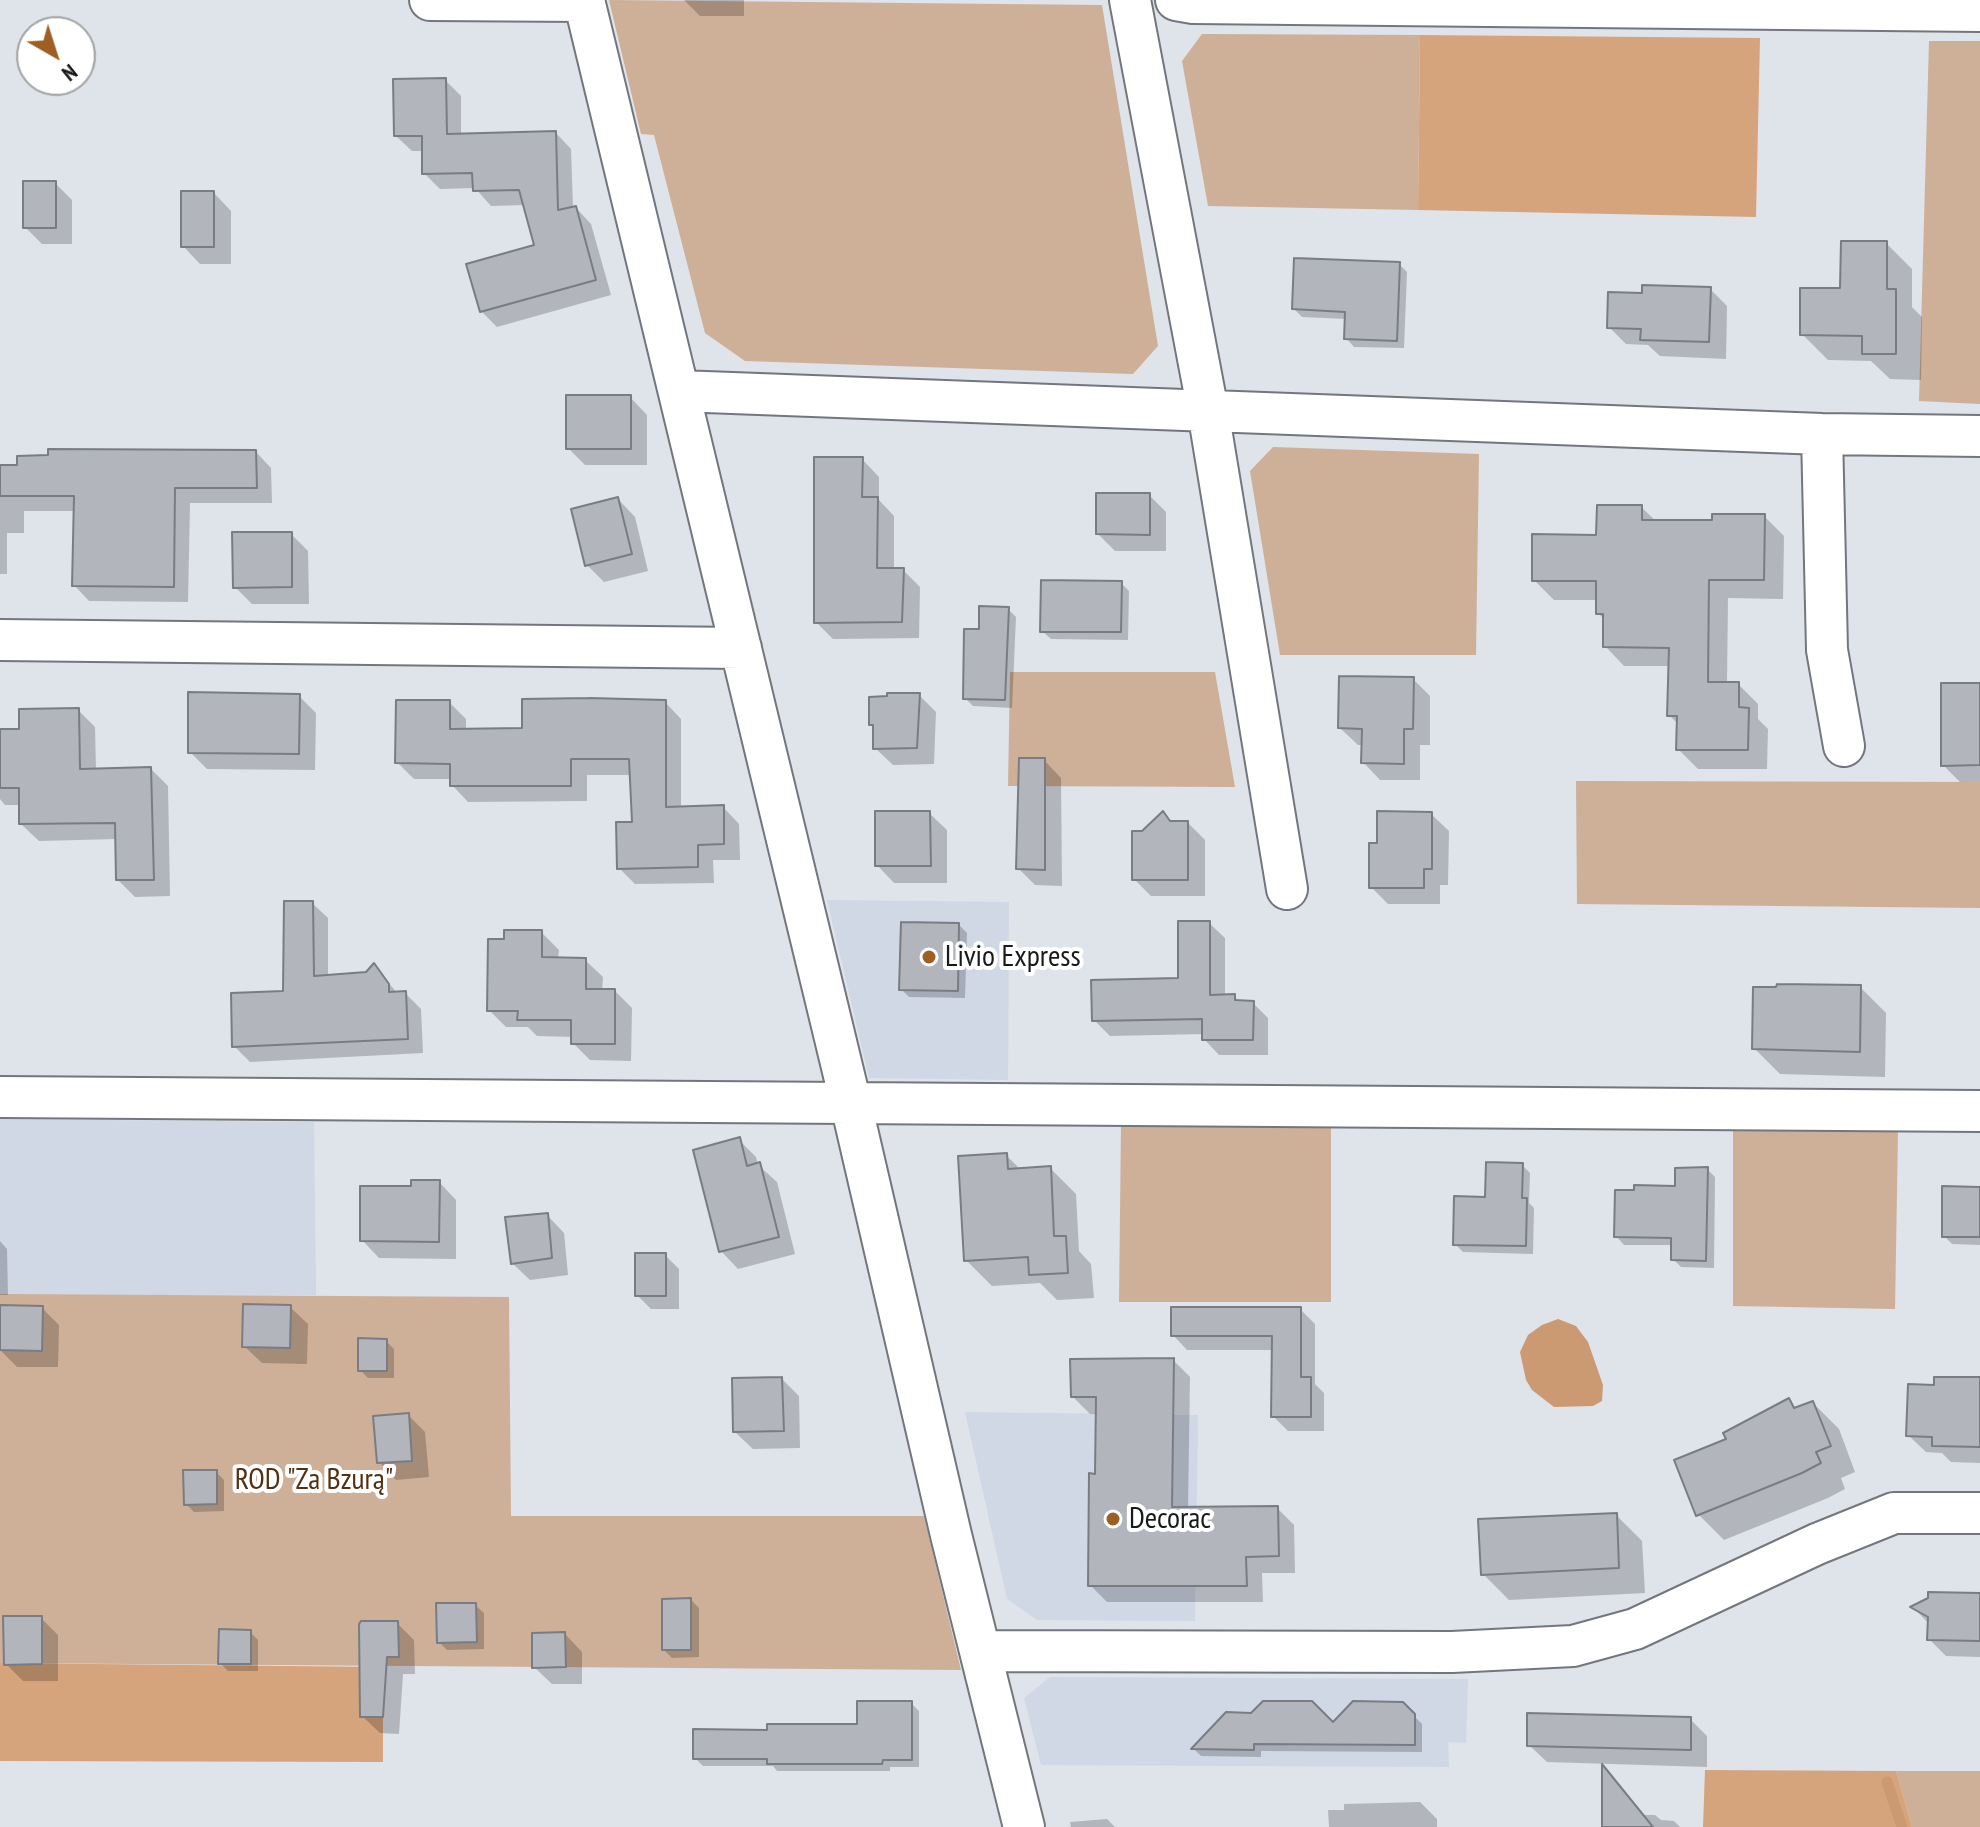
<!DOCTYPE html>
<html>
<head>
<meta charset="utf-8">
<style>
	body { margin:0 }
	#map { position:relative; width:1980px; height:1827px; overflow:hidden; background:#dfe3ea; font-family:"PT Sans Narrow",sans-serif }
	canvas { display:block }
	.north { position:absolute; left:16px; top:16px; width:80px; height:80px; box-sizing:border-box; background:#fff; border:2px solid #a3a3a4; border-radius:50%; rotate:141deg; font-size:22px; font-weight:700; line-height:32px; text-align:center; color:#18191b }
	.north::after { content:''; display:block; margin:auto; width:28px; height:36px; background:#9d5f24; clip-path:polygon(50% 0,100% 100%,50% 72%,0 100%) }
</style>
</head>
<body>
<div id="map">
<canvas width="1980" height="1827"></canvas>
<div class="north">N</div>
</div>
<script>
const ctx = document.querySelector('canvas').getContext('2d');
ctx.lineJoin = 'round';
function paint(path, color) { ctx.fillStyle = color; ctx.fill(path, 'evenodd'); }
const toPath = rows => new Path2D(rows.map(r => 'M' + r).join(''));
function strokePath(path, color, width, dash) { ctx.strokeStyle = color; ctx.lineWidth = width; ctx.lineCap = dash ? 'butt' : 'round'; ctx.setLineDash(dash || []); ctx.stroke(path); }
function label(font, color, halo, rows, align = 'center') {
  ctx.font = font + ' "PT Sans Narrow",sans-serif'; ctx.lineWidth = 8; ctx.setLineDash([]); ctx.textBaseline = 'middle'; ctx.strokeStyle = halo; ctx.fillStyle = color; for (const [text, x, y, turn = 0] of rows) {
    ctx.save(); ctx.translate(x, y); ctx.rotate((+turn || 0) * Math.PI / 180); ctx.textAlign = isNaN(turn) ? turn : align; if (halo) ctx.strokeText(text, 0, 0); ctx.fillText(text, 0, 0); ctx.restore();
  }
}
paint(toPath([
	[827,900,1009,902,1008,1080,869,1078],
	[0,1119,314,1122,316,1295,0,1295],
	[965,1412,1198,1415,1195,1621,1037,1620,1007,1599],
	[1050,1677,1468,1679,1466,1743,1448,1742,1449,1767,1041,1765,1024,1698]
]), '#d0d8e5');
paint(toPath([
	[609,0,1102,5,1158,346,1133,374,745,361,705,333,654,135,641,134],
	[1202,34,1420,35,1418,210,1208,206,1182,61],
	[1929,41,1980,41,1980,404,1919,401],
	[1273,447,1479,454,1476,655,1280,655,1250,471],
	[1010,672,1215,672,1235,787,1008,786],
	[1576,781,1980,782,1980,908,1577,904],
	[1121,1126,1331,1127,1331,1302,1119,1302],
	[1733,1131,1898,1131,1895,1309,1733,1306],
	[0,1294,509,1297,511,1516,924,1516,961,1670,0,1663],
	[1896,1771,1980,1771,1980,1827,1912,1827]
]), '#ceaf97');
paint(toPath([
	[1420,35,1760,38,1756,217,1418,210],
	[0,1663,383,1667,383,1762,0,1761],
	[1705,1770,1896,1771,1912,1827,1703,1827]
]), '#d6a47c');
paint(toPath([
	[1558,1319,1576,1326,1588,1342,1603,1385,1602,1401,1593,1406,1554,1407,1532,1390,1526,1380,1520,1352,1528,1335,1542,1325]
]), '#cc9a72');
paint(toPath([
	[684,0,744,0,744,16,700,16],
	[445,80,461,96,461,136,556,133,571,149,573,208,576,208,591,224,611,295,497,327,481,311,536,247,525,205,491,206,475,188,440,189,424,173,424,151,412,151,396,136],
	[55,183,72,200,72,244,42,244,25,227],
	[214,193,231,211,231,264,200,264,183,246],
	[1886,243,1912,269,1912,307,1922,317,1921,380,1890,379,1871,361,1828,360,1802,334],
	[1399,264,1407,272,1404,348,1354,347,1346,338,1347,319,1302,317,1294,309],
	[1710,289,1727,306,1726,359,1660,356,1648,345,1626,344,1609,327],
	[630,397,647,415,647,465,585,465,568,448],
	[256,452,271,468,272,503,190,503,188,602,89,601,74,585,75,511,24,511,24,533,7,533,7,574,0,574,0,467,19,467,50,457],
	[862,459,879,477,879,500,894,516,894,570,903,570,920,587,919,638,833,639,816,622],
	[1149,495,1166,512,1166,551,1115,551,1098,534],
	[618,499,635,517,648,571,604,582,587,565],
	[1641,507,1657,522,1714,522,1764,516,1784,536,1783,599,1728,598,1727,684,1738,684,1758,704,1758,719,1768,729,1767,769,1698,769,1678,749,1679,725,1669,715,1670,666,1624,666,1605,646,1605,620,1598,613,1598,600,1554,600,1534,580],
	[291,534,308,551,309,604,252,604,235,587],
	[1121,583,1129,591,1128,640,1051,639,1042,631],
	[1008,609,1016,617,1012,708,973,706,965,698,981,631],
	[1413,679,1430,696,1430,745,1420,745,1420,780,1380,780,1363,762,1363,745,1358,745,1340,728],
	[1980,685,1980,782,1960,782,1943,765],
	[919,695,936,712,934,764,893,765,875,748,875,728,871,724],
	[299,696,316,713,315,770,207,769,190,752],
	[449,702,466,719,466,730,524,730,665,702,681,719,681,808,723,807,739,824,740,860,713,860,714,883,635,884,619,868,634,824,632,775,587,775,587,801,468,802,452,785,452,779,414,779,397,762],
	[78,710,95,727,96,771,151,769,168,786,170,896,135,897,118,880,117,839,39,841,21,824,21,805,5,805,0,799,0,731,21,731],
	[1044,760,1061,778,1062,886,1035,885,1018,868],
	[929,813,947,830,947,883,894,883,877,865],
	[1163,814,1172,823,1188,823,1205,840,1205,896,1151,896,1134,879,1143,833],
	[1431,814,1449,831,1448,885,1440,885,1440,904,1388,904,1371,887,1379,845],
	[312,903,328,918,328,977,367,974,374,966,398,994,405,993,421,1009,423,1053,250,1062,234,1046,285,993],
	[1209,923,1225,938,1225,997,1234,996,1240,1002,1253,1003,1268,1018,1268,1055,1219,1055,1204,1039,1204,1034,1110,1036,1094,1020,1180,980],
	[959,925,967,933,965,998,909,997,901,989],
	[541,932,559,950,558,959,585,960,603,977,602,991,615,991,632,1008,631,1061,590,1060,573,1043,573,1037,537,1036,528,1027,506,1027,489,1010,506,941],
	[1860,987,1886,1013,1885,1077,1780,1074,1754,1048],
	[739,1140,756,1157,758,1165,777,1182,795,1254,738,1269,721,1251],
	[1006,1155,1021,1170,1050,1168,1076,1194,1079,1251,1091,1264,1094,1298,1057,1300,1040,1283,992,1286,966,1260],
	[1522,1165,1530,1173,1529,1203,1534,1208,1533,1254,1463,1252,1455,1244,1487,1199],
	[1707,1169,1715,1177,1714,1268,1681,1267,1673,1259,1673,1245,1624,1245,1616,1236,1676,1188],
	[439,1182,456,1200,456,1259,379,1258,362,1240,413,1189],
	[1980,1189,1980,1245,1952,1244,1944,1236],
	[547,1215,564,1233,568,1275,530,1280,512,1263],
	[0,1241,7,1249,8,1295,0,1295],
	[665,1255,679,1269,679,1309,651,1309,637,1295],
	[290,1307,308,1324,307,1364,262,1363,244,1346],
	[42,1308,59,1325,58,1367,17,1367,0,1350],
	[1300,1309,1315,1324,1315,1384,1324,1393,1324,1431,1288,1431,1273,1416,1274,1350,1187,1350,1173,1335],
	[386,1341,394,1349,394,1378,368,1378,360,1370],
	[1173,1360,1190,1377,1188,1509,1277,1508,1294,1525,1295,1573,1262,1573,1263,1602,1107,1602,1090,1585,1097,1476,1098,1414,1090,1414,1073,1397],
	[782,1379,799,1396,800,1448,753,1449,735,1432],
	[1980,1379,1980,1463,1951,1462,1942,1453,1926,1452,1908,1435,1936,1387],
	[1789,1401,1797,1409,1813,1403,1839,1429,1855,1472,1841,1478,1845,1489,1828,1498,1724,1540,1698,1514],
	[408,1415,425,1432,429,1477,396,1480,379,1462],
	[216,1472,224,1480,224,1511,194,1512,186,1504],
	[1616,1515,1642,1541,1645,1593,1509,1600,1483,1574],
	[1980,1594,1980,1657,1946,1656,1929,1639,1929,1624,1913,1607],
	[691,1600,699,1608,699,1657,672,1658,664,1650],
	[475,1605,484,1613,484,1649,447,1650,439,1642],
	[41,1618,58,1635,58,1681,23,1681,6,1664],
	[397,1623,414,1640,415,1674,403,1674,399,1734,380,1733,362,1716],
	[250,1632,258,1640,258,1671,228,1671,220,1663],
	[565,1634,582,1652,582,1684,552,1684,534,1667],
	[911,1703,919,1711,919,1767,890,1767,890,1771,777,1771,773,1766,703,1766,695,1758,769,1732,859,1726],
	[1402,1704,1422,1724,1422,1752,1261,1751,1261,1757,1201,1756,1194,1749,1333,1725],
	[1690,1719,1707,1736,1707,1767,1547,1762,1529,1745],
	[1420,1802,1437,1819,1437,1827,1329,1827,1328,1810,1344,1810,1344,1804],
	[1643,1815,1655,1815,1661,1820,1674,1821,1680,1827,1604,1827],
	[1107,1819,1115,1827,1071,1827,1070,1822]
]), '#0003');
strokePath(toPath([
	[1887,1782,1902,1827]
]), '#cc9a72', 11);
const building = toPath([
	[446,78,447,134,556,131,558,210,576,206,596,280,480,312,466,264,534,245,519,190,473,191,472,173,422,174,422,136,394,136,393,79,446,78],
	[23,181,56,181,56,228,23,228,23,181],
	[181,191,214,191,214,247,181,247,181,191],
	[1841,241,1887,241,1887,289,1896,289,1896,354,1862,354,1862,336,1800,335,1800,288,1840,288,1841,241],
	[1294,258,1400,262,1397,341,1344,339,1345,312,1292,309,1294,258],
	[1642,285,1711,287,1709,342,1640,340,1641,329,1607,328,1608,292,1642,293,1642,285],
	[566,395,631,395,631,449,566,449,566,395],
	[48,449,256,450,257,488,175,488,174,587,72,586,74,496,0,496,0,465,17,465,17,456,48,455,48,449],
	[814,457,863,457,862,497,878,497,877,568,904,568,902,622,814,623,814,457],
	[1096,493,1150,493,1150,535,1096,534,1096,493],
	[618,497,632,554,585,566,571,509,618,497],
	[1597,505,1642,505,1642,520,1712,520,1712,514,1765,514,1764,580,1709,580,1708,682,1739,682,1739,707,1749,708,1748,750,1676,750,1677,716,1667,716,1669,648,1603,647,1603,614,1596,614,1596,581,1532,581,1532,534,1596,535,1597,505],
	[232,532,292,532,292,587,233,588,232,532],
	[1041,580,1122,581,1121,632,1040,632,1041,580],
	[979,606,1009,607,1005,700,963,699,964,629,979,629,979,606],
	[1339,676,1414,677,1413,729,1404,729,1404,764,1361,763,1362,729,1338,728,1339,676],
	[1941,683,1980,683,1980,765,1941,766,1941,683],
	[188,692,300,694,299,754,188,753,188,692],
	[887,693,920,693,917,748,873,749,873,725,869,725,869,697,887,696,887,693],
	[589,698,666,700,666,807,724,805,724,844,698,845,698,867,617,869,616,822,632,822,629,759,571,759,571,786,450,786,450,764,395,763,396,700,450,700,450,729,522,728,522,699,589,698],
	[79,708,80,769,151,767,154,880,116,880,115,823,19,824,19,788,0,788,0,729,19,729,19,709,79,708],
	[1019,758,1045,758,1045,870,1016,869,1019,758],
	[875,811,930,811,931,866,875,866,875,811],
	[1163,811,1170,821,1188,821,1188,880,1132,880,1132,831,1142,831,1163,811],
	[1377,811,1432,812,1432,869,1424,869,1424,888,1369,888,1369,843,1377,843,1377,811],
	[284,901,313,901,314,976,366,972,374,963,389,984,389,992,406,991,408,1039,232,1047,231,993,283,991,284,901],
	[1178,921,1210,921,1210,995,1235,994,1235,1000,1254,1001,1253,1040,1202,1040,1202,1019,1092,1021,1091,980,1178,978,1178,921],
	[901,922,959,923,958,991,899,990,901,922],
	[504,930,542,930,542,957,586,958,586,989,615,989,615,1044,571,1044,571,1020,517,1020,518,1011,487,1011,488,939,504,939,504,930],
	[1777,984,1861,985,1860,1052,1752,1049,1753,987,1776,987,1777,984],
	[740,1137,747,1166,760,1162,779,1237,719,1252,693,1150,740,1137],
	[1007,1153,1008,1169,1051,1166,1054,1236,1066,1236,1068,1273,1029,1275,1028,1257,964,1261,958,1156,1007,1153],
	[1486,1162,1523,1163,1522,1198,1527,1198,1526,1246,1453,1245,1454,1196,1485,1197,1486,1162],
	[1708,1167,1706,1261,1671,1260,1671,1238,1614,1237,1615,1190,1634,1190,1634,1185,1675,1186,1675,1168,1708,1167],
	[411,1180,440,1180,439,1242,360,1241,360,1186,411,1186,411,1180],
	[1942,1186,1980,1187,1980,1237,1942,1237,1942,1186],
	[548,1213,552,1258,511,1264,505,1217,548,1213],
	[635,1253,666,1253,666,1296,635,1296,635,1253],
	[243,1304,291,1305,290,1348,242,1347,243,1304],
	[0,1305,43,1306,42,1351,0,1350,0,1305],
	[1171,1307,1301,1307,1301,1377,1311,1377,1311,1417,1271,1417,1272,1336,1171,1336,1171,1307],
	[358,1338,387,1339,387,1371,358,1371,358,1338],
	[1174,1358,1172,1507,1278,1506,1279,1556,1246,1557,1247,1586,1088,1586,1089,1473,1095,1474,1096,1397,1071,1397,1070,1359,1174,1358],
	[782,1377,784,1431,733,1432,732,1378,782,1377],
	[1934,1377,1980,1377,1980,1447,1932,1446,1932,1437,1906,1436,1908,1384,1934,1385,1934,1377],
	[1789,1398,1794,1408,1813,1401,1831,1446,1816,1452,1821,1463,1802,1473,1696,1516,1674,1460,1726,1439,1723,1433,1789,1398],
	[409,1413,412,1461,377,1463,373,1416,409,1413],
	[183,1470,217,1470,217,1504,184,1505,183,1470],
	[1617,1513,1619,1568,1481,1575,1478,1519,1617,1513],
	[1928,1592,1980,1593,1980,1641,1927,1640,1928,1617,1910,1607,1928,1598,1928,1592],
	[691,1598,691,1650,662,1650,662,1599,691,1598],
	[436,1603,476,1603,477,1642,437,1643,436,1603],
	[3,1616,42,1616,42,1664,4,1665,3,1616],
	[361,1621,398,1621,399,1657,387,1657,383,1717,360,1717,359,1624,361,1621],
	[219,1629,251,1630,251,1664,218,1664,219,1629],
	[565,1632,566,1667,532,1668,532,1633,565,1632],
	[857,1701,912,1701,912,1760,883,1760,882,1764,767,1764,767,1759,693,1759,693,1729,767,1730,767,1724,857,1724,857,1701],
	[1263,1701,1312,1701,1333,1722,1353,1701,1403,1702,1415,1714,1415,1745,1254,1744,1254,1750,1191,1749,1226,1712,1251,1713,1263,1701],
	[1527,1713,1691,1717,1691,1750,1527,1746,1527,1713],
	[1602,1764,1653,1827,1602,1827,1602,1764]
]);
paint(building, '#b2b6bc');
strokePath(building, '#797d83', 2);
const street = toPath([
	[430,0,584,1],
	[584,0,851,1104,951,1535,1024,1827],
	[1130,0,1208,411,1287,889],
	[1176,0,1193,3,1980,11],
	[679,391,1822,434,1980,436],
	[1822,434,1827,650,1844,746],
	[0,640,741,648],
	[0,1097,1980,1111],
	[981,1651,1452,1652,1573,1646,1635,1629,1817,1544,1894,1513,1980,1513]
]);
strokePath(street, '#73767c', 44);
strokePath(street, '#fff', 40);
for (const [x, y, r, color] of [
	[929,957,8,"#9d5f24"],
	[1113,1519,8,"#9d5f24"]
]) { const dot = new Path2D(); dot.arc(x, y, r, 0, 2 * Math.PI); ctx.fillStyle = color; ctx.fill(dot); strokePath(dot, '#fff', 3); }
label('30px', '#18191b', '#fff', [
	["Livio Express",945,957],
	["Decorac",1129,1519]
], 'left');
label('30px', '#533011', '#fff', [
	["ROD \"Za Bzurą\"",314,1480]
]);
</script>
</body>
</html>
